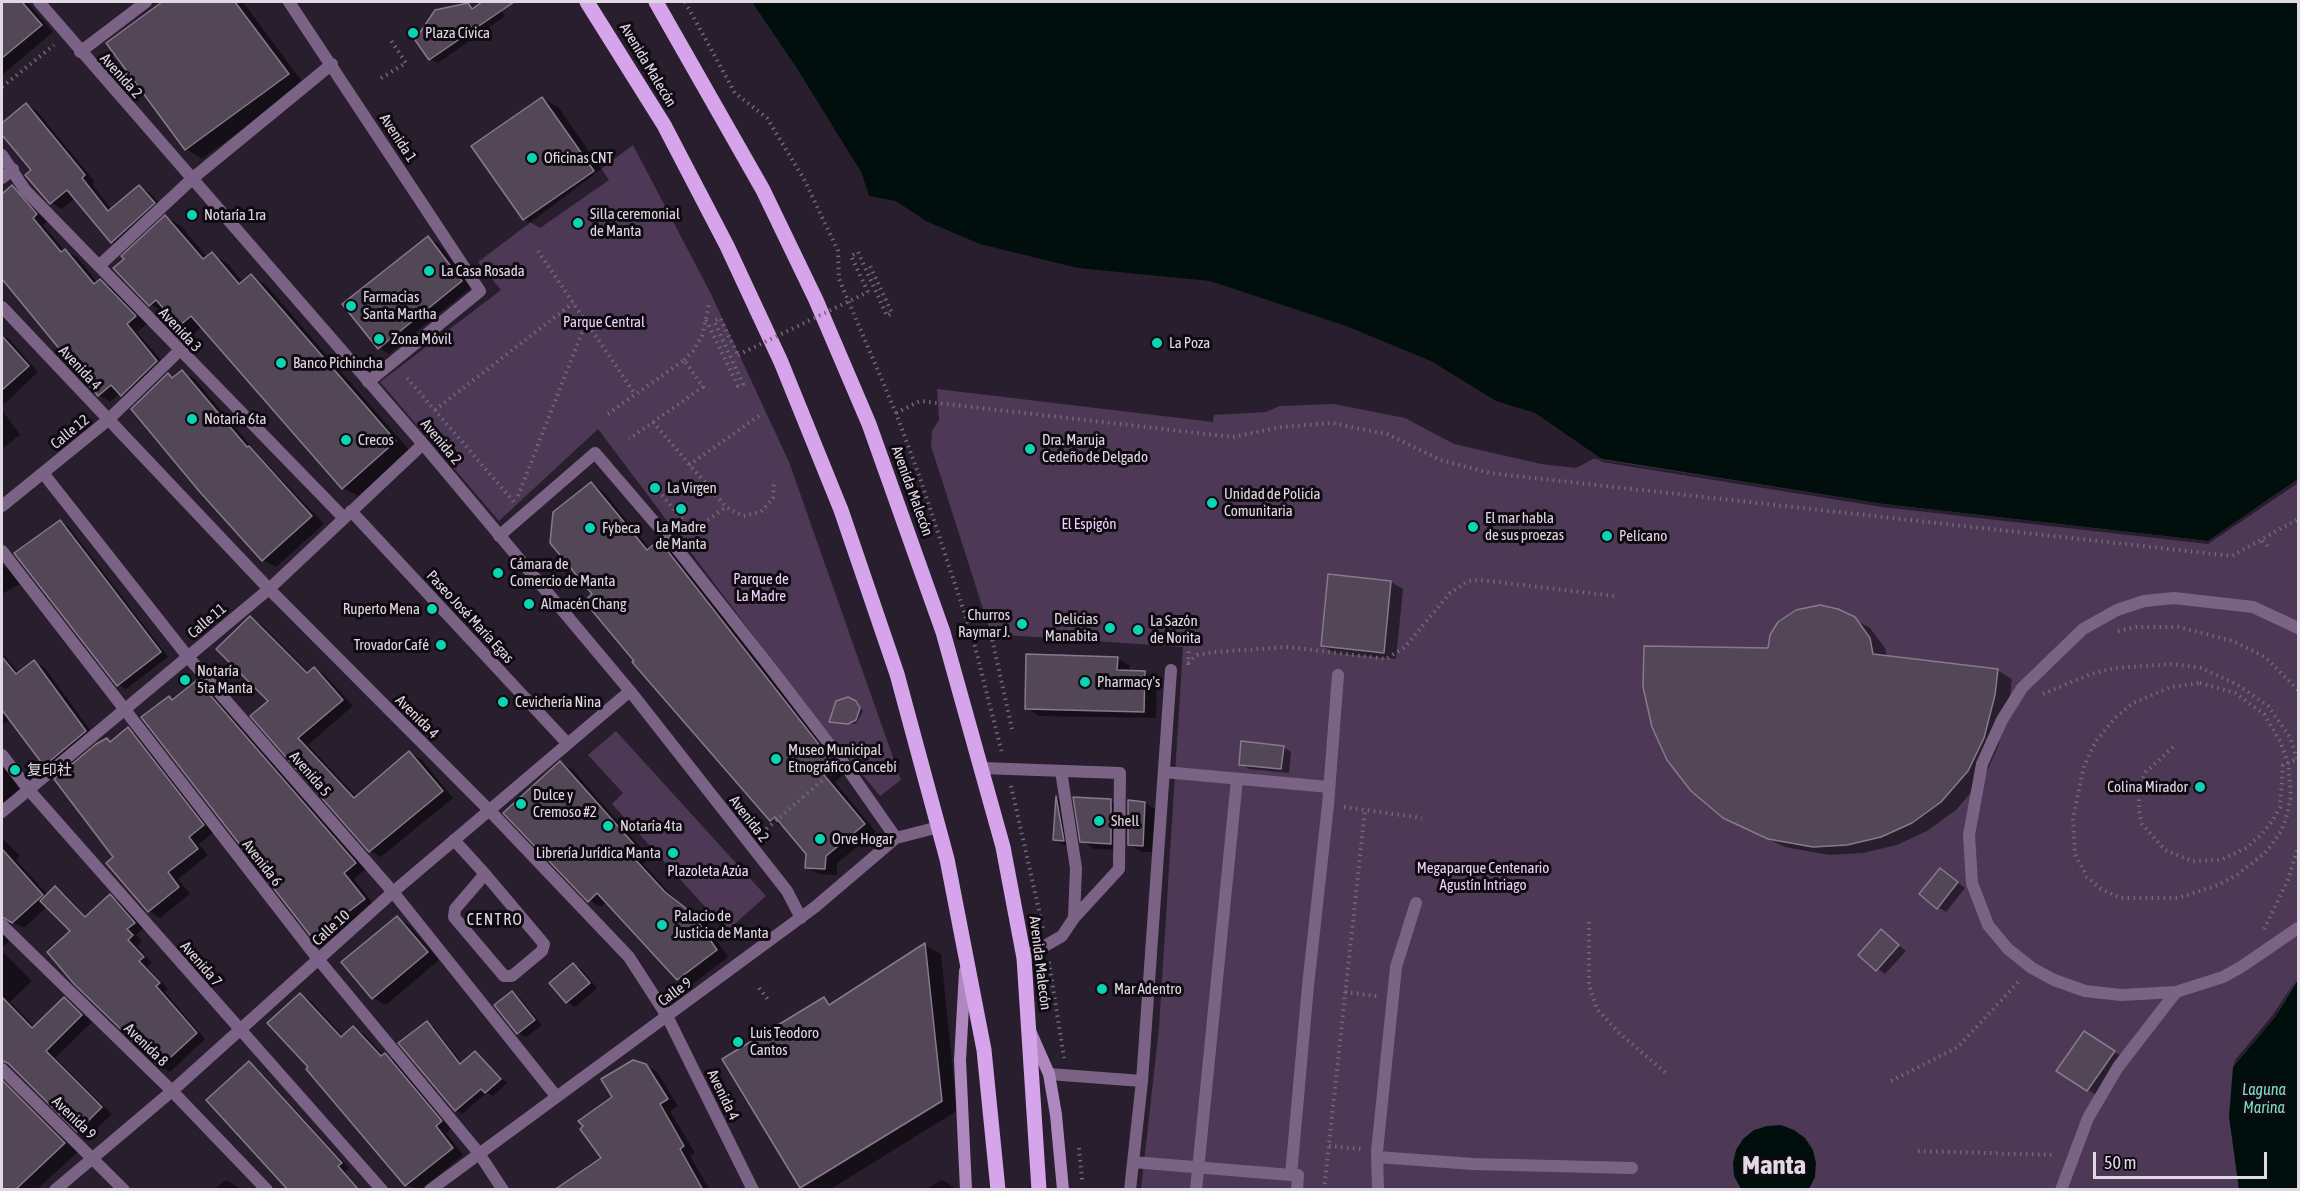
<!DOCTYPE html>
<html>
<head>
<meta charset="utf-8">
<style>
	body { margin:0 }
	#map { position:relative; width:2300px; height:1191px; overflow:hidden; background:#291e2d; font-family:"Asap Condensed",sans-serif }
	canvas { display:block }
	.frame { position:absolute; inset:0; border:3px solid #e0d9e3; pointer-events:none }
	.scale { position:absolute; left:2093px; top:1152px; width:174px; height:27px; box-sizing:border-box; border:3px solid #e0d9e3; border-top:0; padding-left:8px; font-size:18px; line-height:21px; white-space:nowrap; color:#e0d9e3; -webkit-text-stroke:4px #0f0a11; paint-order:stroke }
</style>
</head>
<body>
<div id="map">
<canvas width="2300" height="1191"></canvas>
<div class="frame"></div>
<div class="scale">50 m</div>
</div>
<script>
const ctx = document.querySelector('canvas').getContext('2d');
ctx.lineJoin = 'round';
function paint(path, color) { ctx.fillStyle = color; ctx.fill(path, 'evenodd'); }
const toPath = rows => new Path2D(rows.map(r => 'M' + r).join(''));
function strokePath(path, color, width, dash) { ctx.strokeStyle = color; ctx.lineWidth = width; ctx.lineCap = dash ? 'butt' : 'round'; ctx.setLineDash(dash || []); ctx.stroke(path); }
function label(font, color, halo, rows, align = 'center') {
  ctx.font = font + ' "Asap Condensed","Noto Sans SC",sans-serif'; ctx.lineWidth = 6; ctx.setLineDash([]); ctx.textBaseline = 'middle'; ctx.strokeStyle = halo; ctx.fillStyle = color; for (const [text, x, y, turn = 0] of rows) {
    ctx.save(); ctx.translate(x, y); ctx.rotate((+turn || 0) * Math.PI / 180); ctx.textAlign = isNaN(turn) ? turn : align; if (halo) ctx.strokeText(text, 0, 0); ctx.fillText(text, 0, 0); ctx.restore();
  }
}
paint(toPath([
	[633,145,711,294,789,462,901,780,880,796,811,712,598,429,499,521,380,382,501,290,478,262],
	[937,389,1213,422,1214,415,1266,412,1280,406,1334,404,1405,418,1454,444,1541,464,1576,468,1593,459,1602,459,2208,541,2298,479,2298,980,2290,992,2229,1116,2239,1189,1141,1189,1159,1028,1183,647,991,634,931,446,932,431,939,420],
	[616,731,766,896,727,931,612,804,623,793,588,755]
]), '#4d3955');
paint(toPath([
	[752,2,2298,2,2298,479,2208,541,1883,504,1602,459,1535,413,1496,401,1431,361,1346,326,1210,281,1078,268,980,244,926,221,896,201,869,196,861,172],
	[2298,980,2298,1189,2239,1189,2229,1116,2233,1067,2275,1017],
	[1781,1125,1794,1130,1805,1138,1813,1150,1816,1163,1815,1177,1809,1189,1741,1189,1734,1176,1733,1163,1736,1150,1743,1139,1754,1130,1767,1126]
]), '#000f0b');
paint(toPath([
	[749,2,752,2,798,70,861,172,869,196,867,197,858,174],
	[1597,459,1883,504,2208,541,2298,479,2298,483,2208,544,1882,507,1602,462],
	[2298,977,2275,1017,2233,1067,2236,1059,2272,1016]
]), '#291e2d');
paint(toPath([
	[3,2,27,2,53,32,2,75],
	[165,2,243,2,304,84,202,159,186,149,108,43],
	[485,2,496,3,505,16,438,63,430,59,467,4,475,9],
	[542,98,559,108,609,180,540,228,524,219],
	[27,105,37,111,95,182,92,184,112,210,140,187,150,193,165,209,123,248,112,242,75,198,62,209,51,202,33,184,27,175,33,171,2,132,2,125],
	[12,187,24,194,48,221,43,225,64,250,77,257,98,283,100,281,112,288,147,324,137,332,168,368,133,402,120,393,110,402,99,395,2,278,2,196],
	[166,217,180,225,208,258,212,254,227,263,244,283,251,276,266,285,409,450,358,496,343,488,202,327,194,334,180,325,167,311,164,313,150,304],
	[428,238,439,244,472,287,389,354,379,348],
	[2,335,9,339,38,372,2,406],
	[182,372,195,379,255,451,324,524,276,567,263,560,168,375,174,379],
	[2,410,20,435,2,449],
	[591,484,603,491,650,549,659,542,671,549,846,772,835,782,876,832,837,863,837,875,819,874,807,867,807,854,783,827,771,820,634,662,636,661,595,594],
	[60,521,68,526,168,657,126,689,118,684],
	[2,565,9,570,20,584,2,594],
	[1391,582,1403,589,1396,659,1335,653,1322,646],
	[250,618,261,624,310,673,314,668,325,675,353,706,308,745,357,797,410,753,421,759,453,798,381,857,370,851,270,702],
	[1854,619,1870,628,1885,648,1887,657,1997,670,2012,679,2009,704,1998,747,1983,779,1956,810,1927,831,1897,845,1863,853,1829,855,1785,847,1740,826,1770,650],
	[2,653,19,673,34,662,45,668,96,738,56,771,45,765,10,719,2,726],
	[1117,658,1130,666,1129,672,1145,673,1157,680,1156,718,1039,716,1026,708],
	[198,682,208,688,366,869,354,879,374,905,325,944,314,937,169,698,174,700],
	[856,702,863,711,856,724,831,722],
	[128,729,139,736,214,832,199,844,208,855,178,879,190,894,160,918,149,911,116,857,107,740,111,742],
	[1283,747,1291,752,1289,773,1249,769,1241,764],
	[561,763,573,770,650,858,643,864,677,901,704,922,728,957,690,986,678,979,607,902,601,907,589,900],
	[2,766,22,788,2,806],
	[1057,798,1069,805,1067,847,1054,840],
	[1075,799,1111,801,1124,808,1123,850,1094,849,1082,841],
	[1145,803,1157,810,1155,852,1142,852,1129,844],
	[2,838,20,856,16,860,48,895,55,888,65,894,87,917,110,896,119,901,143,928,136,935,142,941,137,946,152,963,147,967,168,989,165,992,205,1039,170,1072,160,1066,72,931,48,906,24,928,14,923,5,928,5,935,9,941,2,948],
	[1941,870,1965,888,1946,912,1938,907],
	[397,918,409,925,439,960,386,1005,373,998],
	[1881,931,1906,951,1885,974,1860,955],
	[925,945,941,954,957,1111,829,1190,805,1190,801,1187,824,999,833,1004],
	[2,951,32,981,10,1002,35,1027,64,999,92,1022,55,1058,112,1114,88,1137,78,1130,2,1055],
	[573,965,581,969,597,988,575,1007,567,1002,551,983],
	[512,993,520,998,542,1025,526,1037,518,1033],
	[300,995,311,1001,344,1037,353,1028,364,1034,384,1056,396,1061,452,1128,446,1133,463,1155,420,1190,406,1185,308,1070,310,1068],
	[427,1023,434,1027,463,1064,475,1053,507,1083,493,1096,487,1093,462,1114,456,1110],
	[2092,1037,2122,1057,2096,1095,2058,1070],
	[249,1063,257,1068,349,1168,345,1172,361,1190,290,1190],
	[646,1065,657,1072,678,1106,670,1111,695,1153,690,1156,710,1190,556,1190,603,1159,614,1097],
	[11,1091,24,1099,78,1152,36,1190,2,1190,2,1099],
	[226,1180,238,1187,241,1190,214,1190],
	[942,1180,959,1190,924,1190]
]), '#0007');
const building = toPath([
	[2,2,22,2,42,25,2,58,2,2],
	[162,2,235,2,289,74,185,150,106,43,162,2],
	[482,2,514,2,429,60,415,40,435,10,468,3,472,9,482,2],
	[542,97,594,171,523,220,471,146,542,97],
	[26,103,85,175,82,178,108,211,139,185,155,203,111,243,67,190,50,204,25,175,31,170,2,135,2,123,26,103],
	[12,185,37,214,33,218,61,252,65,249,94,284,100,279,136,316,127,324,157,361,121,396,111,385,98,396,2,279,2,194,12,185],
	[165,215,203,259,212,252,239,284,251,274,396,441,342,489,191,316,179,326,156,300,149,306,113,268,124,259,121,256,165,215],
	[428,236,462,281,378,349,342,304,428,236],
	[2,336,29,366,2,390,2,336],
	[182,370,247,447,249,446,312,516,262,561,199,491,131,409,168,373,172,378,182,370],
	[591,482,647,550,659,540,835,765,824,775,865,824,826,856,825,869,805,868,806,854,775,817,770,821,632,662,634,661,584,601,592,594,550,543,553,512,591,482],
	[60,520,161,652,117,686,14,553,60,520],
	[1328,574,1391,581,1384,653,1321,646,1328,574],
	[1820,605,1838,609,1855,617,1870,638,1873,654,1998,669,1995,695,1984,738,1968,771,1941,802,1912,823,1881,837,1847,845,1813,847,1768,839,1723,818,1691,791,1667,760,1652,727,1643,687,1644,646,1768,648,1770,635,1778,622,1796,610,1820,605],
	[250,616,307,673,314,667,343,700,298,738,354,798,409,751,443,791,369,852,250,716,268,701,216,649,250,616],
	[1026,654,1118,657,1117,670,1145,671,1144,712,1025,709,1026,654],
	[2,657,16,674,34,660,86,731,44,766,2,710,2,657],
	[197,680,356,863,344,873,365,899,313,939,141,717,169,696,172,700,197,680],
	[848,697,856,701,860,708,856,720,848,724,829,722,836,701,848,697],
	[128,727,204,825,189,837,198,849,168,872,179,887,148,912,106,863,113,857,54,779,96,744,107,738,110,742,128,727],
	[1241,741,1284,746,1281,769,1239,765,1241,741],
	[560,761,639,850,632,856,665,892,692,913,717,950,677,980,597,893,588,902,503,813,560,761],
	[1056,796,1064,841,1053,840,1056,796],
	[1073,797,1111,799,1111,844,1080,842,1073,797],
	[1128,800,1145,802,1143,846,1128,845,1128,800],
	[2,849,43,895,12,923,2,917,2,849],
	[1940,868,1958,882,1937,909,1919,894,1940,868],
	[55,886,85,917,110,894,135,923,127,929,133,935,128,940,144,957,139,961,160,983,156,986,197,1033,160,1067,75,985,47,952,70,931,40,901,55,886],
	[397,916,428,952,372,999,341,962,397,916],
	[1881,929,1899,945,1876,971,1858,955,1881,929],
	[925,943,942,1101,800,1188,722,1059,824,997,829,1005,925,943],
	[573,963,590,983,566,1003,549,983,573,963],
	[512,991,535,1020,517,1034,494,1005,512,991],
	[300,993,341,1037,353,1026,381,1056,385,1053,442,1121,436,1126,453,1148,405,1186,306,1069,308,1067,267,1023,300,993],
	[2,997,32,1028,64,997,82,1015,46,1051,102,1107,77,1132,8,1063,2,1061,2,997],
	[427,1021,460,1064,475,1051,501,1079,485,1093,481,1089,455,1111,398,1043,427,1021],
	[2084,1031,2115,1051,2087,1091,2056,1071,2084,1031],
	[633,1060,646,1064,668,1099,660,1104,684,1146,680,1149,703,1190,554,1190,601,1158,580,1129,583,1126,578,1121,612,1097,601,1079,633,1060],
	[249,1061,342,1163,338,1166,359,1190,288,1190,206,1100,249,1061],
	[2,1080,65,1143,15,1190,2,1190,2,1080]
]);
paint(building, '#524657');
strokePath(building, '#877a8d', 1.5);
strokePath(toPath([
	[685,2,735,93,767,118,805,181,838,251,839,279,896,413,920,478,973,639,1002,753],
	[381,78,406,63,390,39],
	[2,87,54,45],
	[538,251,635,394],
	[868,292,851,256,858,252,887,316,892,313,870,266],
	[706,320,738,386,743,384,714,321,720,318,738,355],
	[684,360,693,351,702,336,709,305],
	[407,378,514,502],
	[435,410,573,303],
	[896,413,920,401,1233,437,1282,427,1331,423,1387,434,1441,460,1489,473,2232,556,2298,519],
	[608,414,684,360,703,387,629,439],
	[653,422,726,507,743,516,761,512,773,498,774,480],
	[689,465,763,413],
	[662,495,692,531,726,507],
	[518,496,586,322],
	[2262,541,2271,549],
	[2118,631,2136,627,2178,627,2233,641,2265,657,2298,690],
	[991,634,1012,729],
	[1188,663,1197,655,1214,652,1289,647,1386,659,1405,647,1450,593,1468,581,1480,580,1615,596],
	[1188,665,1189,647],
	[2200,683,2235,693,2264,714,2280,741,2288,763,2291,796,2287,815,2281,832,2265,853,2237,875,2218,885,2178,898,2121,898,2101,889,2087,877,2075,854,2073,818,2084,766,2096,741,2116,717,2133,703,2171,687,2200,683],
	[2043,694,2091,674,2115,668,2173,664,2201,668,2238,685,2268,706,2290,737,2298,762],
	[2173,747,2146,772,2139,786,2139,810,2142,824,2165,850,2192,861,2221,860,2246,848,2261,835,2273,820,2280,807,2283,765,2298,759],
	[1011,786,1043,928],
	[1344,807,1422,818],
	[766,833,764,831,831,773],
	[1589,922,1589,985,1597,1009,1619,1033,1666,1073],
	[2264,929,2288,880,2298,847],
	[1049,962,1064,1058],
	[759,988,770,1002],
	[1345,992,1377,996],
	[1891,1081,1958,1047,2020,980],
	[1329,1146,1361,1149],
	[1079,1148,1082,1180],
	[1918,1151,2055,1155],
	[1324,1190,1365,810]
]), '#726976', 4, [1.5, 4.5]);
strokePath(toPath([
	[2298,628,2253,607,2174,598,2144,601,2117,610,2083,629,2022,688,2002,720,1982,764,1969,835,1972,883,1988,925,2008,949,2032,968,2054,980,2085,991,2121,995,2176,992,2223,977,2241,967,2298,928],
	[982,768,1120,773,1119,869,1074,918],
	[1164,772,1329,787],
	[454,840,485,874,544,944,542,951,512,976,504,976,454,917,455,909,485,874],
	[1024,958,1062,936,1074,918,1076,868,1061,771],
	[1049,1074,1142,1081],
	[1377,1157,1473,1164,1632,1168],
	[1133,1162,1291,1175],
	[1130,1190,1142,1081,1171,670],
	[1196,1190,1237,779],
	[1297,1190,1298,1175,1291,1175,1308,986,1328,805,1338,675],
	[1378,1190,1377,1151,1396,967,1416,903],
	[2061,1190,2088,1118,2118,1067,2176,992]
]), '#7b6385', 12);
strokePath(toPath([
	[351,511,567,743]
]), '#7b6385', 12);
strokePath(toPath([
	[39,2,423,444,630,691,787,891,801,918],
	[289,2,480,291,368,382],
	[80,52,146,2],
	[2,155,25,190,344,518],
	[2,178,13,169],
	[100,265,193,178,332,64],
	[2,307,269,589,489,810,629,957,667,1016,753,1190],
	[43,473,188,657,393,892,556,1096],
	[2,506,108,420,179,351],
	[499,536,595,453,674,545,763,658,840,758,896,838],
	[2,551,318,959,478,1152,503,1190],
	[2,755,28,789,382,1190],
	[2,812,269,589,423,444],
	[2,925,172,1091,267,1190],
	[2,1069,124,1190],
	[55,1190,172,1091,393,892,630,691],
	[430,1190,815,907,896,838,939,827]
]), '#7b6385', 12);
strokePath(toPath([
	[965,971,960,1060,966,1190],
	[1031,1033,1049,1074,1056,1115,1063,1190]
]), '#ae88be', 12);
strokePath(toPath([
	[587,2,664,125,727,246,781,362,841,510,897,674,947,859,984,1050,998,1190],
	[656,2,763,190,816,300,869,424,943,632,1003,847,1024,958,1039,1190]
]), '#d6a4ea', 15);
strokePath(toPath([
	[738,355,868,292]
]), '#726976', 4, [1.5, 4.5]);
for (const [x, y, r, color] of [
	[413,33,6,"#09d5b5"],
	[532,158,6,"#09d5b5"],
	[192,215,6,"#09d5b5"],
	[578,223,6,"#09d5b5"],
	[429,271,6,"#09d5b5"],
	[351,306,6,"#09d5b5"],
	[379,339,6,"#09d5b5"],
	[1157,343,6,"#09d5b5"],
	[281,363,6,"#09d5b5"],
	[192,419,6,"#09d5b5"],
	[346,440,6,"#09d5b5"],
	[1030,449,6,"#09d5b5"],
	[655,488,6,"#09d5b5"],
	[1212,503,6,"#09d5b5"],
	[681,509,6,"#09d5b5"],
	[1473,527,6,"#09d5b5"],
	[590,528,6,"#09d5b5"],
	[1607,536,6,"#09d5b5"],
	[498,573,6,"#09d5b5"],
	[529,604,6,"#09d5b5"],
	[432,609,6,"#09d5b5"],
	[1022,624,6,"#09d5b5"],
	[1110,628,6,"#09d5b5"],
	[1138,630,6,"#09d5b5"],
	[441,645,6,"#09d5b5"],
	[185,680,6,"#09d5b5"],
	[1085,682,6,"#09d5b5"],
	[503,702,6,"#09d5b5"],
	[776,759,6,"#09d5b5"],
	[15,770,6,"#09d5b5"],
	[2200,787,6,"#09d5b5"],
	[521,804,6,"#09d5b5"],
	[1099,821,6,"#09d5b5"],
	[608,826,6,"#09d5b5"],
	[820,839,6,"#09d5b5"],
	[673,853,6,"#09d5b5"],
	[662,925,6,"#09d5b5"],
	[1102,989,6,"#09d5b5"],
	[738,1042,6,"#09d5b5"]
]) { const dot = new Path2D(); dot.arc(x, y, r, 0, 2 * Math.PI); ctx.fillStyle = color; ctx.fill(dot); strokePath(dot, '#0f0a11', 2); }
label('15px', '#e0d9e3', '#0f0a11', [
	["Plaza Cívica",425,33],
	["Oficinas CNT",544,158],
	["Silla ceremonial",590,214],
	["de Manta",590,231],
	["Notaría 1ra",204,215],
	["La Casa Rosada",441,271],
	["Farmacias",363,297],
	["Santa Martha",363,314],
	["Zona Móvil",391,339],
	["La Poza",1169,343],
	["Banco Pichincha",293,363],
	["Notaría 6ta",204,419],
	["Crecos",358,440],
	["Dra. Maruja",1042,440],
	["Cedeño de Delgado",1042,457],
	["La Virgen",667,488],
	["Unidad de Policía",1224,494],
	["Comunitaria",1224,511],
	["El mar habla",1485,518],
	["de sus proezas",1485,535],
	["La Madre",681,527,"center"],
	["de Manta",681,544,"center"],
	["Fybeca",602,528],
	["Pelícano",1619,536],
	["Cámara de",510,564],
	["Comercio de Manta",510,581],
	["Almacén Chang",541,604],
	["Ruperto Mena",420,609,"right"],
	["Churros",1010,615,"right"],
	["Raymar J.",1010,632,"right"],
	["Delicias",1098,619,"right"],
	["Manabita",1098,636,"right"],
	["La Sazón",1150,621],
	["de Norita",1150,638],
	["Trovador Café",429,645,"right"],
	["Notaría",197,671],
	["5ta Manta",197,688],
	["Pharmacy's",1097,682],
	["Cevichería Nina",515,702],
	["Museo Municipal",788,750],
	["Etnográfico Cancebí",788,767],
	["复印社",27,770],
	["Colina Mirador",2188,787,"right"],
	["Dulce y",533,795],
	["Cremoso #2",533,812],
	["Shell",1111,821],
	["Notaría 4ta",620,826],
	["Orve Hogar",832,839],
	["Librería Jurídica Manta",661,853,"right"],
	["Palacio de",674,916],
	["Justicia de Manta",674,933],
	["Mar Adentro",1114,989],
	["Luis Teodoro",750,1033],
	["Cantos",750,1050]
], 'left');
label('15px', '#e0d9e3', '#0f0a11', [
	["Avenida Malecón",648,65,59],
	["Avenida 2",121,76,48],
	["Avenida 1",398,138,57],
	["Avenida 3",180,330,47],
	["Avenida 4",80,368,47],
	["Calle 12",70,432,-39],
	["Avenida 2",441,442,50],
	["Avenida Malecón",912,491,70],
	["Paseo José María Egas",470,617,47],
	["Calle 11",207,621,-40],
	["Avenida 4",417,717,45],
	["Avenida 5",310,774,49],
	["Avenida 2",749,819,52],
	["Avenida 6",262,863,52],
	["Calle 10",331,928,-42],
	["Avenida Malecón",1040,963,83],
	["Avenida 7",201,964,49],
	["Calle 9",675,992,-36],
	["Avenida 8",146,1045,44],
	["Avenida 4",723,1095,64],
	["Avenida 9",74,1118,44]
]);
label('15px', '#eed2f9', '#0f0a11', [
	["Parque Central",604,322],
	["El Espigón",1089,524],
	["Parque de",761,579],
	["La Madre",761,596],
	["Megaparque Centenario",1483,868],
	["Agustín Intriago",1483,885],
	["Plazoleta Azúa",708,871]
]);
ctx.letterSpacing = '1.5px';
label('16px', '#e0d9e3', '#0f0a11', [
	["CENTRO",495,920]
]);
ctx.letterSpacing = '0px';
label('italic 16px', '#7be0c8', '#0f0a11', [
	["Laguna",2264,1090],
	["Marina",2264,1108]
]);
label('bold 27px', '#e0d9e3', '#0f0a11', [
	["Manta",1774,1165]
]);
</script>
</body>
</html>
